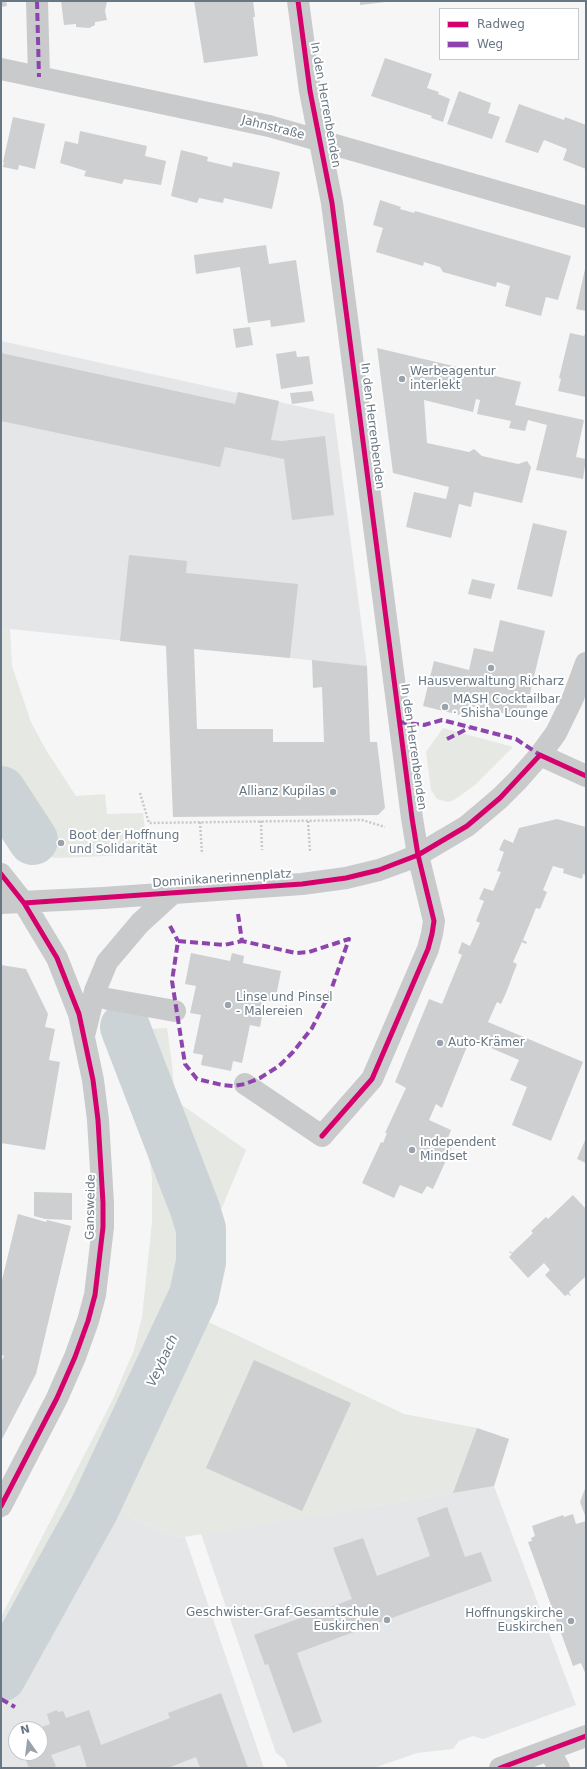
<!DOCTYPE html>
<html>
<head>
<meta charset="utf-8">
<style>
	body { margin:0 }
	#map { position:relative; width:587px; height:1769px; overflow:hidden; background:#f6f6f6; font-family:"DejaVu Sans",sans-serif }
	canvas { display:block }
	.frame { position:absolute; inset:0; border:2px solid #687784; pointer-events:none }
	.legend { position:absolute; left:439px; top:8px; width:140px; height:52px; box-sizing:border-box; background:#fff; border:1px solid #c3c9ce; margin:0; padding:5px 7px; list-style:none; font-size:12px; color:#687784 }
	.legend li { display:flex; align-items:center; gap:8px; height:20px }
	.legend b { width:20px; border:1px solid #c3c9ce }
	.north { position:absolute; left:8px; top:1721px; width:40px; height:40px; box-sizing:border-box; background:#fff; border:1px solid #c3c9ce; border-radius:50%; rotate:346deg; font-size:11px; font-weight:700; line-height:16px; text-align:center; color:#687784 }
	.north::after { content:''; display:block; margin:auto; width:14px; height:18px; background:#9aa3ac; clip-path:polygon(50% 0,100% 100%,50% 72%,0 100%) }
</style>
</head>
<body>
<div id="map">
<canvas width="587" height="1769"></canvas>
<div class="frame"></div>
<ul class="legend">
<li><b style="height:5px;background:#d6006c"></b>Radweg</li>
<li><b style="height:5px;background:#8e44ad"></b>Weg</li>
</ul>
<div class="north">N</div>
</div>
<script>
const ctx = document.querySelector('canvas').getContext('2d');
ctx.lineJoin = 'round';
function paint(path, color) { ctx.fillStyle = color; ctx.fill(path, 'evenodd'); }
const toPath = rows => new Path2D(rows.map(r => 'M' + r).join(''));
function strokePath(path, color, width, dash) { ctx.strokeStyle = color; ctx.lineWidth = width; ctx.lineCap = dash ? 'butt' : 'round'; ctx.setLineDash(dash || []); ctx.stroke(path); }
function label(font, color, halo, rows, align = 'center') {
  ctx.font = font + ' "DejaVu Sans",sans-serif'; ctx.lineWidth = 4; ctx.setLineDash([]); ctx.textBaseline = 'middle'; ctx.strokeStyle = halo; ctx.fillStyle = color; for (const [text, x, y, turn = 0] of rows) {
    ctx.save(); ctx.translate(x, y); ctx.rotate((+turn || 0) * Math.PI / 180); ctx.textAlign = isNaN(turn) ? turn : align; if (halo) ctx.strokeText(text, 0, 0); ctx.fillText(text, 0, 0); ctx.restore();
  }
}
paint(toPath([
	[1,341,334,414,367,666,1,628],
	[494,1486,576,1705,483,1739,473,1736,459,1741,453,1749,417,1753,374,1768,288,1768,284,1759,276,1753,201,1534],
	[117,1509,134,1519,178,1538,185,1537,264,1768,1,1768,1,1716,25,1676],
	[16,1729,40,1729,40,1753,16,1753]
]), '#e5e6e7');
paint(toPath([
	[1,628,10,629,12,666,31,722,46,750,76,796,105,794,107,814,143,813,148,853,87,857,55,858,31,850,1,827],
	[443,728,513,747,475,785,454,800,448,802,437,799,431,790,426,752],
	[133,1021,152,1029,167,1028,172,1064,175,1100,246,1150,216,1222,217,1270,198,1317,404,1414,477,1428,509,1439,494,1486,178,1538,134,1519,117,1510,25,1676,1,1716,1,1617,112,1401,134,1350,142,1317,152,1222,152,1178,145,1127,113,1031]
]), '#e5e8e3');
strokePath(toPath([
	[1,791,33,840],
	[1,1677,94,1509,194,1295,201,1262,201,1229,195,1209,125,1027]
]), '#ccd3d6', 50);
paint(toPath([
	[1,1,6,1,7,6,1,7],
	[61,1,107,1,105,11,107,20,95,22,95,25,89,28,76,27,76,24,64,25],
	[194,1,253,1,255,17,253,17,258,56,204,63],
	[360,1,385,1,386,2,360,5],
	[385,58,432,74,427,88,439,92,438,94,450,99,443,122,431,118,432,116,371,96],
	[459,91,491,103,488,113,500,117,492,139,447,124],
	[519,104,564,120,565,117,586,125,586,169,563,160,567,149,544,140,538,153,505,142],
	[13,117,45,124,35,169,19,165,18,170,3,167,4,162,3,162],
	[80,131,147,146,145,156,166,161,161,185,124,179,122,184,104,180,84,176,86,171,60,163,65,141,78,144],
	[181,150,208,157,207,161,232,167,233,162,280,172,272,209,224,198,223,203,199,198,197,203,171,196],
	[380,200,401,207,400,209,414,213,415,211,571,256,558,300,546,297,541,316,505,306,510,286,497,282,496,287,443,272,440,267,424,262,423,266,376,252,383,228,373,225],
	[266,245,269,264,296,260,305,322,271,327,270,320,248,323,240,267,196,274,194,255],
	[585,269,586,269,586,311,576,309],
	[250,327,253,345,236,348,233,329],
	[586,332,586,397,558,391,561,379,559,378,570,333,584,336],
	[377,348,521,382,515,405,584,420,576,457,586,459,583,479,536,470,547,425,528,420,525,431,509,428,511,421,477,414,480,400,476,399,473,412,424,400,427,443,469,452,474,449,482,456,518,464,527,461,531,467,522,503,474,492,471,507,459,504,451,538,406,527,414,492,446,499,449,487,393,473],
	[296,351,297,357,309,356,313,384,281,389,276,354],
	[1,353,235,404,238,392,279,401,271,440,282,441,325,436,334,515,292,520,284,459,225,447,220,467,1,421],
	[312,391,314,401,292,404,290,393],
	[533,523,567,531,552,597,517,589],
	[129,555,187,561,186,573,298,584,290,658,194,649,197,729,273,729,273,742,324,742,322,687,313,688,312,660,367,666,370,742,377,742,385,808,378,815,173,817,166,646,120,641],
	[472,579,495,584,491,599,468,594],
	[500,620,545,631,524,718,470,706,468,717,423,706,434,661,469,670,474,648,493,652],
	[557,819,586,827,586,875,583,874,582,879,563,873,564,869,553,866,543,890,547,892,540,909,536,908,523,940,527,942,526,944,522,942,513,962,517,964,506,993,501,1004,497,1002,488,1022,583,1062,551,1141,512,1125,527,1087,510,1080,519,1060,470,1039,442,1108,436,1104,429,1120,451,1130,447,1140,454,1143,433,1189,427,1186,422,1194,400,1185,394,1198,362,1183,381,1142,383,1143,387,1133,385,1133,406,1088,395,1082,429,999,442,1004,462,955,458,953,462,942,470,946,480,923,476,921,484,901,479,899,484,888,493,891,501,872,497,871,504,852,499,850,504,839,513,843,519,828],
	[191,953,230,961,232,953,244,956,243,963,281,971,275,1002,265,1000,260,1027,250,1025,242,1063,233,1061,231,1071,201,1065,203,1055,193,1053,201,1015,190,1013,196,986,185,984],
	[1,965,26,969,48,1014,45,1027,55,1029,49,1060,60,1062,45,1150,1,1143],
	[586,1138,586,1163,577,1159],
	[34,1192,72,1193,72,1220,45,1219,34,1216],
	[573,1195,586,1209,586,1276,569,1292,571,1297,568,1294,565,1296,545,1275,550,1270,544,1263,528,1278,509,1257,512,1254,509,1252,510,1251,512,1253,533,1233,531,1231,546,1217,548,1219],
	[18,1214,46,1222,47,1220,71,1226,36,1374,1,1441,1,1362,4,1356,1,1354,1,1284],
	[254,1360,351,1403,302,1511,206,1468],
	[477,1428,509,1439,494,1486,453,1493],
	[586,1486,586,1518,580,1502],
	[447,1507,465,1557,481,1552,492,1581,297,1653,322,1722,293,1733,268,1664,265,1665,254,1635,352,1599,333,1548,363,1538,377,1576,430,1556,417,1518],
	[573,1514,576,1524,586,1521,586,1675,581,1663,573,1666,528,1542,532,1541,531,1538,535,1536,532,1526,563,1515,564,1517],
	[221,1693,248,1768,200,1768,196,1757,168,1768,87,1768,80,1745,51,1755,56,1766,52,1768,29,1768,23,1753,40,1753,40,1729,37,1729,50,1724,47,1714,57,1710,58,1712,63,1711,66,1718,89,1710,101,1745,170,1718,168,1713]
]), '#cdcfd0');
strokePath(toPath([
	[140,793,149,823,362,820,385,827],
	[261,821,262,850],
	[308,821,310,851],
	[200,822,202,854]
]), '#c6c8c9', 2.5, [2, 2]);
strokePath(toPath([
	[37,1,39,77],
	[1,69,269,126,586,217],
	[540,755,586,776],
	[1,874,24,903,57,958,79,1014,93,1080,98,1120,103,1203,103,1227,95,1295,88,1321,75,1357,57,1398,1,1506],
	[1,903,103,898,302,884,346,878,379,870,401,862,418,855,467,826,500,798,517,781,540,755,556,733,573,698,586,663],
	[108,999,175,1011],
	[85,1032,95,991,107,962,140,923,174,892],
	[245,1084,322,1136,372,1079,428,949,432,934,434,921,418,855,412,818,332,203,310,91,298,1],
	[549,1750,559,1768],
	[500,1768,586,1736]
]), '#c9cacb', 22);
strokePath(toPath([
	[37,1,39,77],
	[399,722,424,725,442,720,516,739,540,755],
	[447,739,469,728],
	[238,914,242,941,296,953,309,952,349,939,330,993,312,1028,293,1052,279,1066,260,1078,245,1084,233,1086,222,1085,197,1079,185,1064,172,981,178,941,224,945,242,941],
	[170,926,178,941],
	[1,1699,15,1707]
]), '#8e44ad', 4, [8, 4]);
strokePath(toPath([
	[298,1,310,91,332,203,412,818,418,855,434,921,432,934,428,949,372,1079,322,1136],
	[1,874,24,903,57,958,79,1014,93,1080,98,1120,103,1203,103,1227,95,1295,88,1321,75,1357,57,1398,1,1506],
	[24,903,302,884,346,878,379,870,418,855,467,826,500,798,540,755,586,776],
	[500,1768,586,1736]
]), '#d6006c', 5);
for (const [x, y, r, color] of [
	[402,379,4,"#9aa3ac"],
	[491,668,4,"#9aa3ac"],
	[445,707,4,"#9aa3ac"],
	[333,792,4,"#9aa3ac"],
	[61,843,4,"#9aa3ac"],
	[228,1005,4,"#9aa3ac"],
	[440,1043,4,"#9aa3ac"],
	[412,1150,4,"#9aa3ac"],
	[387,1620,4,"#9aa3ac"],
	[571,1621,4,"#9aa3ac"]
]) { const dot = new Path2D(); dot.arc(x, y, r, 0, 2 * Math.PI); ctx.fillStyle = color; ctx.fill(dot); strokePath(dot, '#fff', 1.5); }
label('12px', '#687784', '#fff', [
	["In den Herrenbenden",325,105,80],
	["Jahnstraße",273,128,14],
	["In den Herrenbenden",372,426,83],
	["In den Herrenbenden",413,747,82],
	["Dominikanerinnenplatz",222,879,-4],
	["Gansweide",91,1207,-89]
]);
label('12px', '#687784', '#fff', [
	["Werbeagentur",410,372],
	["interlekt",410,386],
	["Hausverwaltung Richarz",491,682,"center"],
	["MASH Cocktailbar",453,700],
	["· Shisha Lounge",453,714],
	["Allianz Kupilas",325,792,"right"],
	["Boot der Hoffnung",69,836],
	["und Solidarität",69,850],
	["Linse und Pinsel",236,998],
	["- Malereien",236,1012],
	["Auto-Krämer",448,1043],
	["Independent",420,1143],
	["Mindset",420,1157],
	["Geschwister-Graf-Gesamtschule",379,1613,"right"],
	["Euskirchen",379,1627,"right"],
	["Hoffnungskirche",563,1614,"right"],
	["Euskirchen",563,1628,"right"]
], 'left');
label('italic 13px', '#63777f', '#fff', [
	["Veybach",163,1361,-65]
]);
</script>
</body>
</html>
